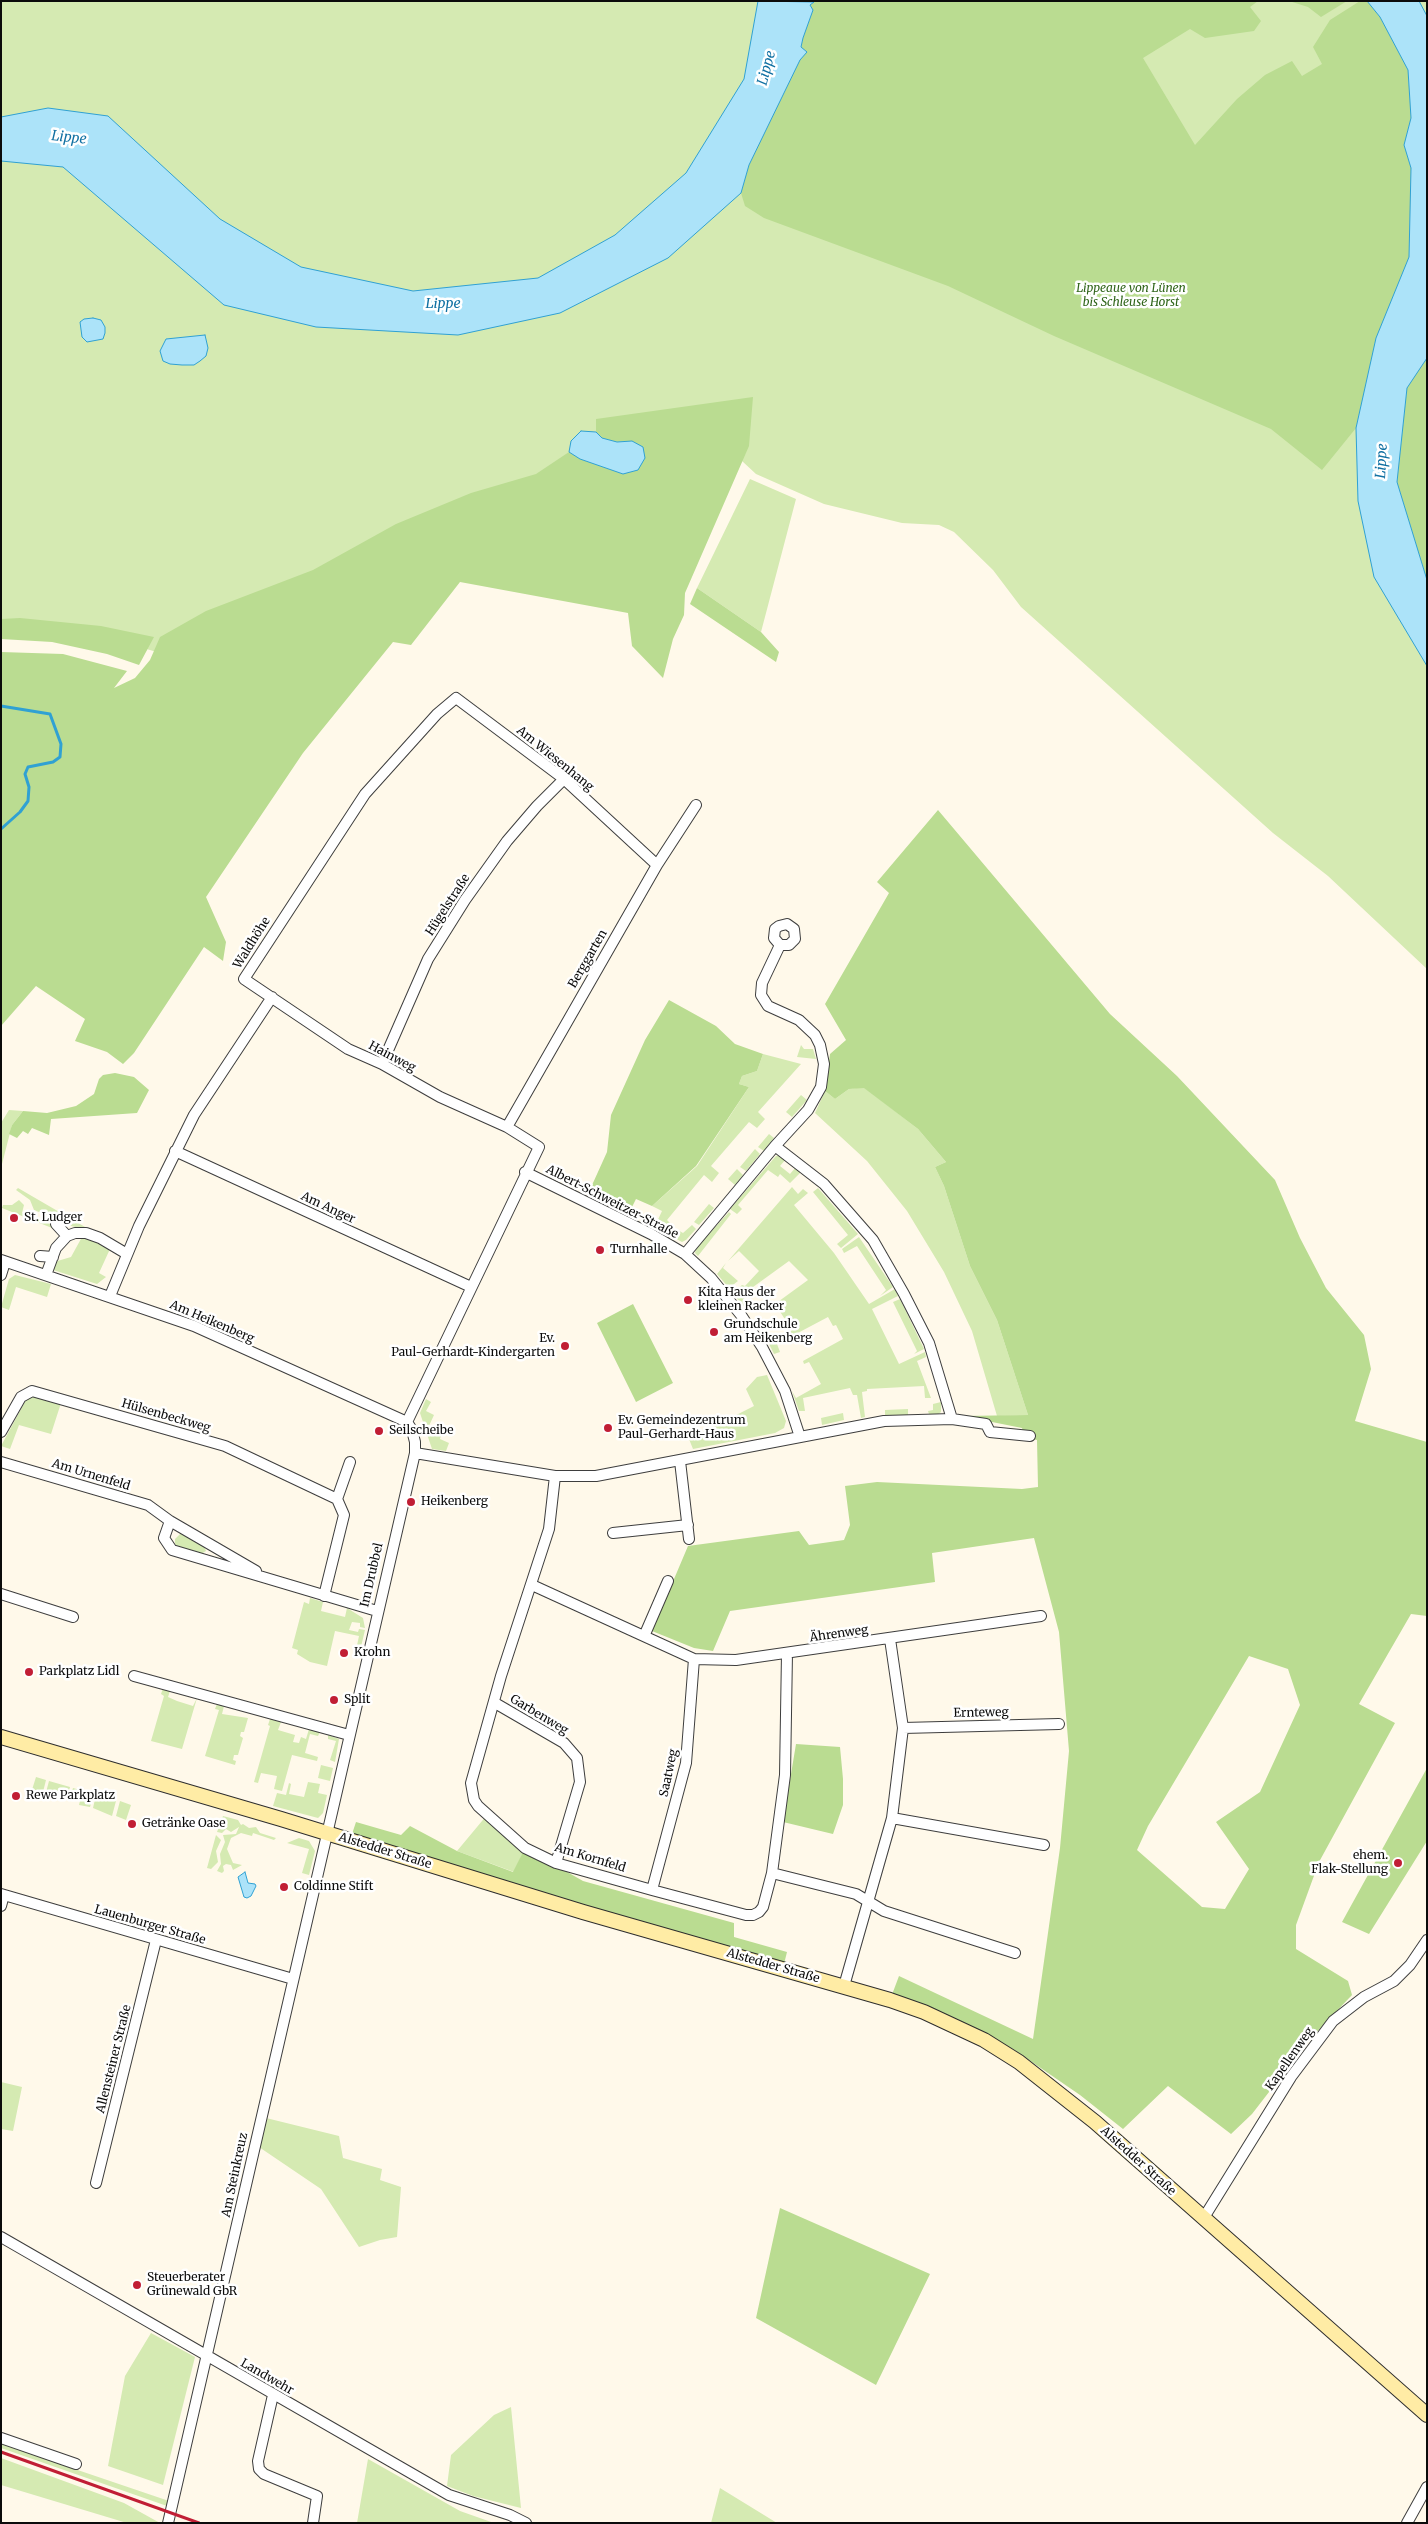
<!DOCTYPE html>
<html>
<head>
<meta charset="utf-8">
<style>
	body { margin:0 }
	#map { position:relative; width:1428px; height:2524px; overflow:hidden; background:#fff9ea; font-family:Merriweather,serif }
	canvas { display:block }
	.frame { position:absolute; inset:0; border:2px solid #0b0b0b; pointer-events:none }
</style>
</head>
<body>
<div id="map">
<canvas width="1428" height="2524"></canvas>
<div class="frame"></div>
</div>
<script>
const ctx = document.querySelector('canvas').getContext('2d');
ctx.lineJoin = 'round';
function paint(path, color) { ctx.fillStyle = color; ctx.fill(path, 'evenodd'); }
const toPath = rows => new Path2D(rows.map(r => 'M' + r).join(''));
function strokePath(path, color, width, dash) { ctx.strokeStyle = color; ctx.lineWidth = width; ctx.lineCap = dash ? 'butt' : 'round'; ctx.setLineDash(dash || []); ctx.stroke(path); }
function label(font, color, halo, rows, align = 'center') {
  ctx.font = font + ' Merriweather,serif'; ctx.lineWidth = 5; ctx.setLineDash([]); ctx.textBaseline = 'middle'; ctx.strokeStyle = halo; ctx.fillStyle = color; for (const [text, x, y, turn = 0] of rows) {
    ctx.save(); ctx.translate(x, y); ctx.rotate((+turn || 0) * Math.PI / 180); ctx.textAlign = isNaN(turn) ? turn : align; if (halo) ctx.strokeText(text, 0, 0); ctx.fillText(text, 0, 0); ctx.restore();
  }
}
paint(toPath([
	[1,1,1427,1,1427,969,1328,876,1273,833,1021,607,993,570,954,532,939,525,902,523,824,504,756,474,742,461,552,549,160,653,133,645,1,622],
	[750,479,796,499,761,632,697,588],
	[801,1045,804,1049,813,1049,816,1059,797,1057],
	[763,1054,801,1064,758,1112,765,1119,757,1128,749,1122,711,1166,719,1173,712,1182,704,1175,667,1220,671,1224,664,1233,654,1228,662,1211,652,1206,697,1166,749,1087,739,1084,742,1076,757,1071],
	[864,1087,918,1129,946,1162,935,1167,944,1186,970,1266,997,1320,1028,1415,997,1416,972,1331,944,1272,907,1211,867,1161,815,1113,825,1091,835,1099,849,1089],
	[801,1095,807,1100,792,1117,786,1112],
	[9,1110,23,1111,12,1125,1,1168,1,1123],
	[769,1134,774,1138,764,1151,758,1147],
	[755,1149,760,1154,746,1171,740,1167],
	[781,1155,786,1159,780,1166,790,1174,796,1167,801,1172,790,1183,780,1174,778,1177,768,1170,738,1205,742,1209,737,1214,730,1209,776,1156],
	[737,1169,743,1175,735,1185,728,1179],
	[792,1187,798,1194,803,1189,808,1193,794,1205,834,1253,869,1304,895,1289,898,1296,872,1309,899,1364,925,1352,926,1357,917,1361,931,1398,925,1398,924,1386,867,1389,867,1391,862,1392,865,1417,861,1418,857,1395,853,1395,850,1388,803,1398,805,1411,799,1411,792,1391,796,1398,821,1384,809,1362,804,1364,803,1361,843,1339,836,1325,833,1326,828,1317,777,1344,780,1352,774,1354,766,1338,770,1336,774,1342,792,1330,775,1304,808,1280,789,1261,742,1295,747,1303,743,1306,733,1293,742,1285,745,1286,759,1271,739,1251,728,1261],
	[18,1188,92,1231,59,1223,54,1218,34,1210,30,1200,16,1190],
	[818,1188,858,1234,841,1248,837,1244,848,1235,813,1192],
	[19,1200,24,1205,22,1213,53,1225,52,1228,2,1208,3,1205,12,1205],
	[709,1204,714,1208,699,1225,694,1222],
	[729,1212,731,1214,698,1256,695,1253,696,1248],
	[692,1225,696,1229,686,1240,682,1242,669,1235,676,1229,683,1233],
	[82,1237,92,1238,110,1249,99,1273,106,1277,97,1284,50,1269,54,1262,71,1257],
	[859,1237,893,1287,880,1296,886,1290,857,1246,844,1253,842,1249],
	[726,1263,723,1268,738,1281,729,1288,717,1274],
	[15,1275,51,1284,47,1297,16,1287,9,1310,1,1307,9,1279],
	[900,1299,924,1349,914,1354,917,1351,893,1302],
	[767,1375,786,1421,784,1428,775,1433,693,1449,689,1439,754,1406,746,1389,757,1377],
	[34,1395,61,1403,51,1434,19,1425,10,1449,1,1446,27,1398],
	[426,1399,431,1402,426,1411,434,1415,428,1428,441,1435,440,1439,449,1443,446,1451,432,1449,420,1413],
	[941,1402,941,1412,937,1415,929,1414,928,1411,933,1410,933,1404],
	[908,1409,908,1415,885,1416,885,1410],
	[843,1413,844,1420,822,1425,821,1418],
	[181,1533,203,1543,206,1551,201,1554,179,1548,175,1544,175,1539],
	[310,1598,323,1602,321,1611,345,1617,347,1608,363,1618,365,1628,360,1627,360,1623,352,1622,349,1630,358,1632,359,1629,365,1630,360,1651,356,1650,359,1636,335,1631,327,1666,310,1662,297,1654,298,1650,292,1648,304,1602,309,1604],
	[163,1688,170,1691,168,1697,177,1701,193,1706,197,1698,182,1749,151,1741,164,1696,161,1694],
	[217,1704,224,1706,222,1714,248,1718,244,1732,241,1732,240,1736,243,1738,238,1755,234,1755,233,1760,236,1761,235,1765,205,1756,219,1710,215,1709],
	[270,1719,281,1722,278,1730,295,1735,293,1742,299,1743,301,1737,306,1739,309,1729,320,1732,318,1736,310,1734,305,1753,318,1757,317,1761,292,1755,282,1791,274,1789,277,1776,261,1773,258,1783,254,1782,270,1726,268,1725],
	[328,1735,339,1739,335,1762,330,1760,336,1741,328,1739],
	[321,1765,333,1768,330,1781,318,1778],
	[36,1777,46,1780,42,1796,31,1793],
	[49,1781,70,1787,67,1798,56,1795,55,1799,45,1796],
	[308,1782,320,1784,318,1793,327,1795,323,1813,318,1818,273,1806,277,1793,286,1795,289,1783,291,1784,289,1794,304,1797],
	[73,1788,94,1794,90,1807,79,1805,80,1801,70,1798],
	[96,1795,116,1801,112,1816,93,1808],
	[120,1801,131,1805,126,1820,116,1816],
	[487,1815,525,1848,514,1872,457,1851],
	[223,1816,238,1820,241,1825,243,1824,249,1828,256,1827,260,1833,276,1838,274,1840,253,1833,252,1836,241,1833,231,1838,227,1849,233,1863,242,1865,233,1870,231,1865,226,1864,223,1866,224,1871,222,1873,217,1871,221,1864,220,1854,225,1842,223,1835,236,1834,239,1827,231,1832,226,1829,222,1833,217,1832],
	[216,1835,221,1840,216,1851,218,1862,211,1869,207,1868],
	[299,1838,309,1841,315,1851,309,1875,302,1873,309,1849,287,1843],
	[1,2082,22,2087,13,2131,1,2129],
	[262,2117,339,2136,343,2158,382,2169,380,2180,401,2187,397,2237,380,2240,359,2247,321,2189,256,2145],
	[151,2333,195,2357,163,2485,108,2466,125,2376],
	[511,2407,521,2508,473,2496,447,2486,451,2455,494,2415],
	[1,2444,169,2501,167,2506,1,2448],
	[1,2458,124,2503,160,2523,127,2523,1,2485],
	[368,2459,460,2511,494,2523,357,2523],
	[720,2488,777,2523,711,2523]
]), '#d5eab2');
paint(toPath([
	[814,1,1258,1,1250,7,1261,21,1254,31,1205,38,1190,29,1143,58,1195,145,1237,99,1265,75,1292,61,1302,76,1322,64,1313,47,1330,20,1360,1,1367,1,1380,17,1408,70,1411,118,1404,145,1411,168,1409,257,1376,338,1356,428,1322,470,1271,429,1054,336,948,286,764,218,745,206,741,193,749,165,800,60,807,52,801,48,803,38,813,10,810,5],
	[1289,1,1347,1,1321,17,1308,7],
	[1427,358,1427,580,1397,482,1407,388],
	[753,397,749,446,685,593,684,615,673,639,663,678,632,646,628,613,460,582,411,645,393,642,303,753,206,897,226,942,223,961,204,947,134,1053,123,1064,107,1052,75,1041,85,1019,36,986,1,1026,1,652,63,654,127,671,114,688,135,678,150,660,160,637,206,611,313,570,396,524,471,493,536,474,569,452,580,459,623,474,638,470,632,441,617,442,602,438,596,432,596,419],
	[697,588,761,632,779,652,776,662,690,604],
	[20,618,101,626,154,637,139,665,107,654,52,642,1,639,1,619],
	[938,810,1110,1014,1177,1076,1275,1180,1300,1238,1326,1288,1364,1335,1371,1369,1355,1421,1427,1442,1427,1616,1411,1614,1359,1704,1395,1723,1319,1862,1296,1925,1296,1949,1348,1981,1352,1995,1310,2039,1252,2114,1231,2134,1168,2086,1123,2129,1080,2095,1013,2049,984,2040,890,2000,899,1976,1033,2039,1060,1848,1069,1751,1059,1632,1034,1538,932,1553,935,1582,730,1611,713,1651,694,1648,652,1631,688,1546,799,1531,809,1545,844,1540,850,1525,845,1486,877,1482,1022,1489,1038,1487,1037,1440,1025,1438,1022,1428,962,1416,1028,1415,997,1320,970,1266,944,1186,935,1167,946,1162,918,1129,864,1088,849,1089,835,1099,825,1091,830,1054,846,1040,825,1004,889,893,877,882],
	[1249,1656,1288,1669,1300,1705,1260,1792,1216,1822,1249,1869,1225,1909,1202,1907,1137,1850,1148,1826],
	[669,1000,716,1026,735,1044,763,1054,757,1071,742,1076,739,1084,749,1087,696,1166,652,1206,636,1199,632,1207,642,1212,638,1219,588,1194,607,1152,611,1115,645,1040],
	[115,1073,134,1077,149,1090,137,1113,51,1119,49,1135,32,1128,28,1134,23,1131,17,1138,9,1134,12,1125,23,1111,47,1113,76,1106,94,1094,99,1079,103,1075],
	[633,1304,673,1383,636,1402,597,1323],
	[796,1744,840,1747,843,1779,843,1805,833,1834,783,1822],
	[1427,1768,1427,1841,1369,1934,1342,1922],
	[356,1822,401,1835,410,1826,457,1851,513,1872,525,1848,583,1881,734,1923,734,1937,787,1952,783,1968,350,1840],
	[780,2208,930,2274,876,2385,756,2318]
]), '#badc91');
const water = toPath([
	[758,1,814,2,810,5,813,10,803,38,801,47,807,52,800,60,749,165,741,193,668,258,560,313,458,335,316,327,224,305,63,167,1,161,1,117,48,108,108,116,220,219,301,267,413,291,538,278,615,235,686,173,744,79,758,1],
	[1367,1,1419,1,1427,16,1427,358,1407,388,1397,482,1427,580,1427,666,1374,577,1358,501,1356,428,1376,338,1409,257,1411,168,1404,145,1411,118,1408,70,1380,17,1367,1],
	[93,318,101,320,105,327,105,333,103,339,87,342,82,337,80,322,84,319,93,318],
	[205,335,208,348,206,356,200,361,194,365,182,365,170,364,163,361,160,351,166,339,205,335],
	[581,431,596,432,602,438,617,442,632,441,643,447,645,458,638,470,623,474,580,459,569,452,571,441,581,431],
	[245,1872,248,1883,255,1884,256,1886,251,1896,247,1898,244,1897,238,1877,245,1872]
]);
paint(water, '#ace3f9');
strokePath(water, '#30a1d3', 1);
strokePath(toPath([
	[1,706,50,714,61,744,60,757,53,762,28,767,25,774,29,787,28,801,20,812,1,829]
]), '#30a1d3', 3);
const street = toPath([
	[382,1064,428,959,465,900,507,841,537,806,564,779],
	[507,1127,657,865,696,805],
	[775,1146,824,1184,873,1240,904,1294,929,1343,952,1419],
	[175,1151,471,1287],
	[525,1172,651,1234,685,1254,711,1278,741,1315,762,1347,785,1391,800,1437],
	[56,1224,67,1236],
	[685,1254,775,1146,808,1110,821,1087,824,1064,820,1045,815,1035,799,1020,768,1006,761,995,762,983,780,945,789,945,795,939,794,929,787,924,779,926,775,929,774,938,780,945],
	[40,1256,53,1257],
	[1,1260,194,1326,407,1422,412,1430,415,1442,415,1453,168,2523],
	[1,1275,5,1262],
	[46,1275,56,1248,67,1236,75,1233,86,1233,100,1238,127,1254],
	[110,1296,139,1226,194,1115,272,997],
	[407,1422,539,1147,507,1127,440,1097,382,1064,348,1049,244,979,365,794,437,714,456,698,564,779,657,865],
	[1,1432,21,1397,32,1391,225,1446,337,1499,344,1515,324,1596],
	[415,1453,555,1476,596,1476,884,1421,952,1419,986,1424,990,1432,1030,1436],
	[680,1461,689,1539],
	[1,1462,148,1505,170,1521,164,1538,172,1550,377,1611],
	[555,1476,549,1529,501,1676,471,1783,474,1800,478,1806,525,1848,556,1863,652,1890,746,1915,753,1915,759,1912,763,1907,772,1873,785,1775,787,1653],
	[337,1499,350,1462],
	[170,1521,256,1571],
	[613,1533,688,1525],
	[532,1585,694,1659,736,1660,1041,1616],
	[1,1594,73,1617],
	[645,1634,668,1581],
	[134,1676,349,1735],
	[495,1703,564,1743,577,1758,580,1782,556,1863],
	[903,1728,1059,1724],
	[892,1818,1044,1845],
	[772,1873,856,1894,884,1911,1015,1953],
	[652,1890,686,1763,694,1659],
	[1,1894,293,1979],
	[1,1906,4,1895],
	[844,1986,892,1818,903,1728,890,1639],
	[96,2183,156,1940],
	[1203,2219,1291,2077,1333,2021,1364,1997,1394,1981,1410,1965,1427,1940],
	[1,2237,449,2495,510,2515,526,2523],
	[273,2395,258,2461,259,2469,264,2474,317,2496,313,2523],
	[1,2438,76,2464],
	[1407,2523,1427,2487]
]);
const secondary = toPath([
	[1,1737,281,1819,583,1912,890,2000,924,2012,984,2040,1019,2062,1095,2122,1427,2415]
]);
strokePath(street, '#3e3e3e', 12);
strokePath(secondary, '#2d2d2d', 16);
strokePath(street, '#fff', 10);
strokePath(secondary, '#ffeca5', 14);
strokePath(toPath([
	[1,2452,199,2523]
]), '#c11e35', 3);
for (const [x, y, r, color] of [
	[14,1218,5,"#c11e35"],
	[600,1250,5,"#c11e35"],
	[688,1300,5,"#c11e35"],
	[714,1332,5,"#c11e35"],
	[565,1346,5,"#c11e35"],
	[608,1428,5,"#c11e35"],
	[379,1431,5,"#c11e35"],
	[411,1502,5,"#c11e35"],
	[344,1653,5,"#c11e35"],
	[29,1672,5,"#c11e35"],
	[334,1700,5,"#c11e35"],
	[16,1796,5,"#c11e35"],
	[132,1824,5,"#c11e35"],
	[1398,1863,5,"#c11e35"],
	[284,1887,5,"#c11e35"],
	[137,2285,5,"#c11e35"]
]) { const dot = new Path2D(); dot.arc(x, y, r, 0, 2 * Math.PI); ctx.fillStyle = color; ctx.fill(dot); strokePath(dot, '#fff', 2); }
label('italic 12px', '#30651a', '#fff', [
	["Lippeaue von Lünen",1131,289],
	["bis Schleuse Horst",1131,303]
]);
label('12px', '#0b0b0b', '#fff', [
	["Am Wiesenhang",555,759,39],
	["Hügelstraße",448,905,-57],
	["Waldhöhe",252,943,-58],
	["Berggarten",588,959,-60],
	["Hainweg",392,1057,28],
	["Albert-Schweitzer-Straße",612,1202,27],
	["Am Anger",328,1208,25],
	["Am Heikenberg",212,1322,23],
	["Hülsenbeckweg",166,1416,16],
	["Am Urnenfeld",91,1475,17],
	["Im Drubbel",372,1575,-77],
	["Ährenweg",839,1634,-8],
	["Ernteweg",981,1713,-1],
	["Garbenweg",539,1715,31],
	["Saatweg",669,1773,-78],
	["Alstedder Straße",385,1851,17],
	["Am Kornfeld",590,1858,17],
	["Lauenburger Straße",150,1925,16],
	["Alstedder Straße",773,1966,16],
	["Allensteiner Straße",114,2059,-76],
	["Kapellenweg",1290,2059,-55],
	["Alstedder Straße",1138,2161,42],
	["Am Steinkreuz",235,2175,-78],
	["Landwehr",267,2377,30]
]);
label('12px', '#0b0b0b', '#fff', [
	["St. Ludger",24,1218],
	["Turnhalle",610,1250],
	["Kita Haus der",698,1293],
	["kleinen Racker",698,1307],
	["Grundschule",724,1325],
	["am Heikenberg",724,1339],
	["Ev.",555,1339,"right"],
	["Paul-Gerhardt-Kindergarten",555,1353,"right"],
	["Ev. Gemeindezentrum",618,1421],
	["Paul-Gerhardt-Haus",618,1435],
	["Seilscheibe",389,1431],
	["Heikenberg",421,1502],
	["Krohn",354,1653],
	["Parkplatz Lidl",39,1672],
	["Split",344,1700],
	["Rewe Parkplatz",26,1796],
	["Getränke Oase",142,1824],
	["ehem.",1388,1856,"right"],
	["Flak-Stellung",1388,1870,"right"],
	["Coldinne Stift",294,1887],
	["Steuerberater",147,2278],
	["Grünewald GbR",147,2292]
], 'left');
label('italic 14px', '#1070a2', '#fff', [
	["Lippe",767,68,-75],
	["Lippe",69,138,6],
	["Lippe",443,304],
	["Lippe",1382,461,-87]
]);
</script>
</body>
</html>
